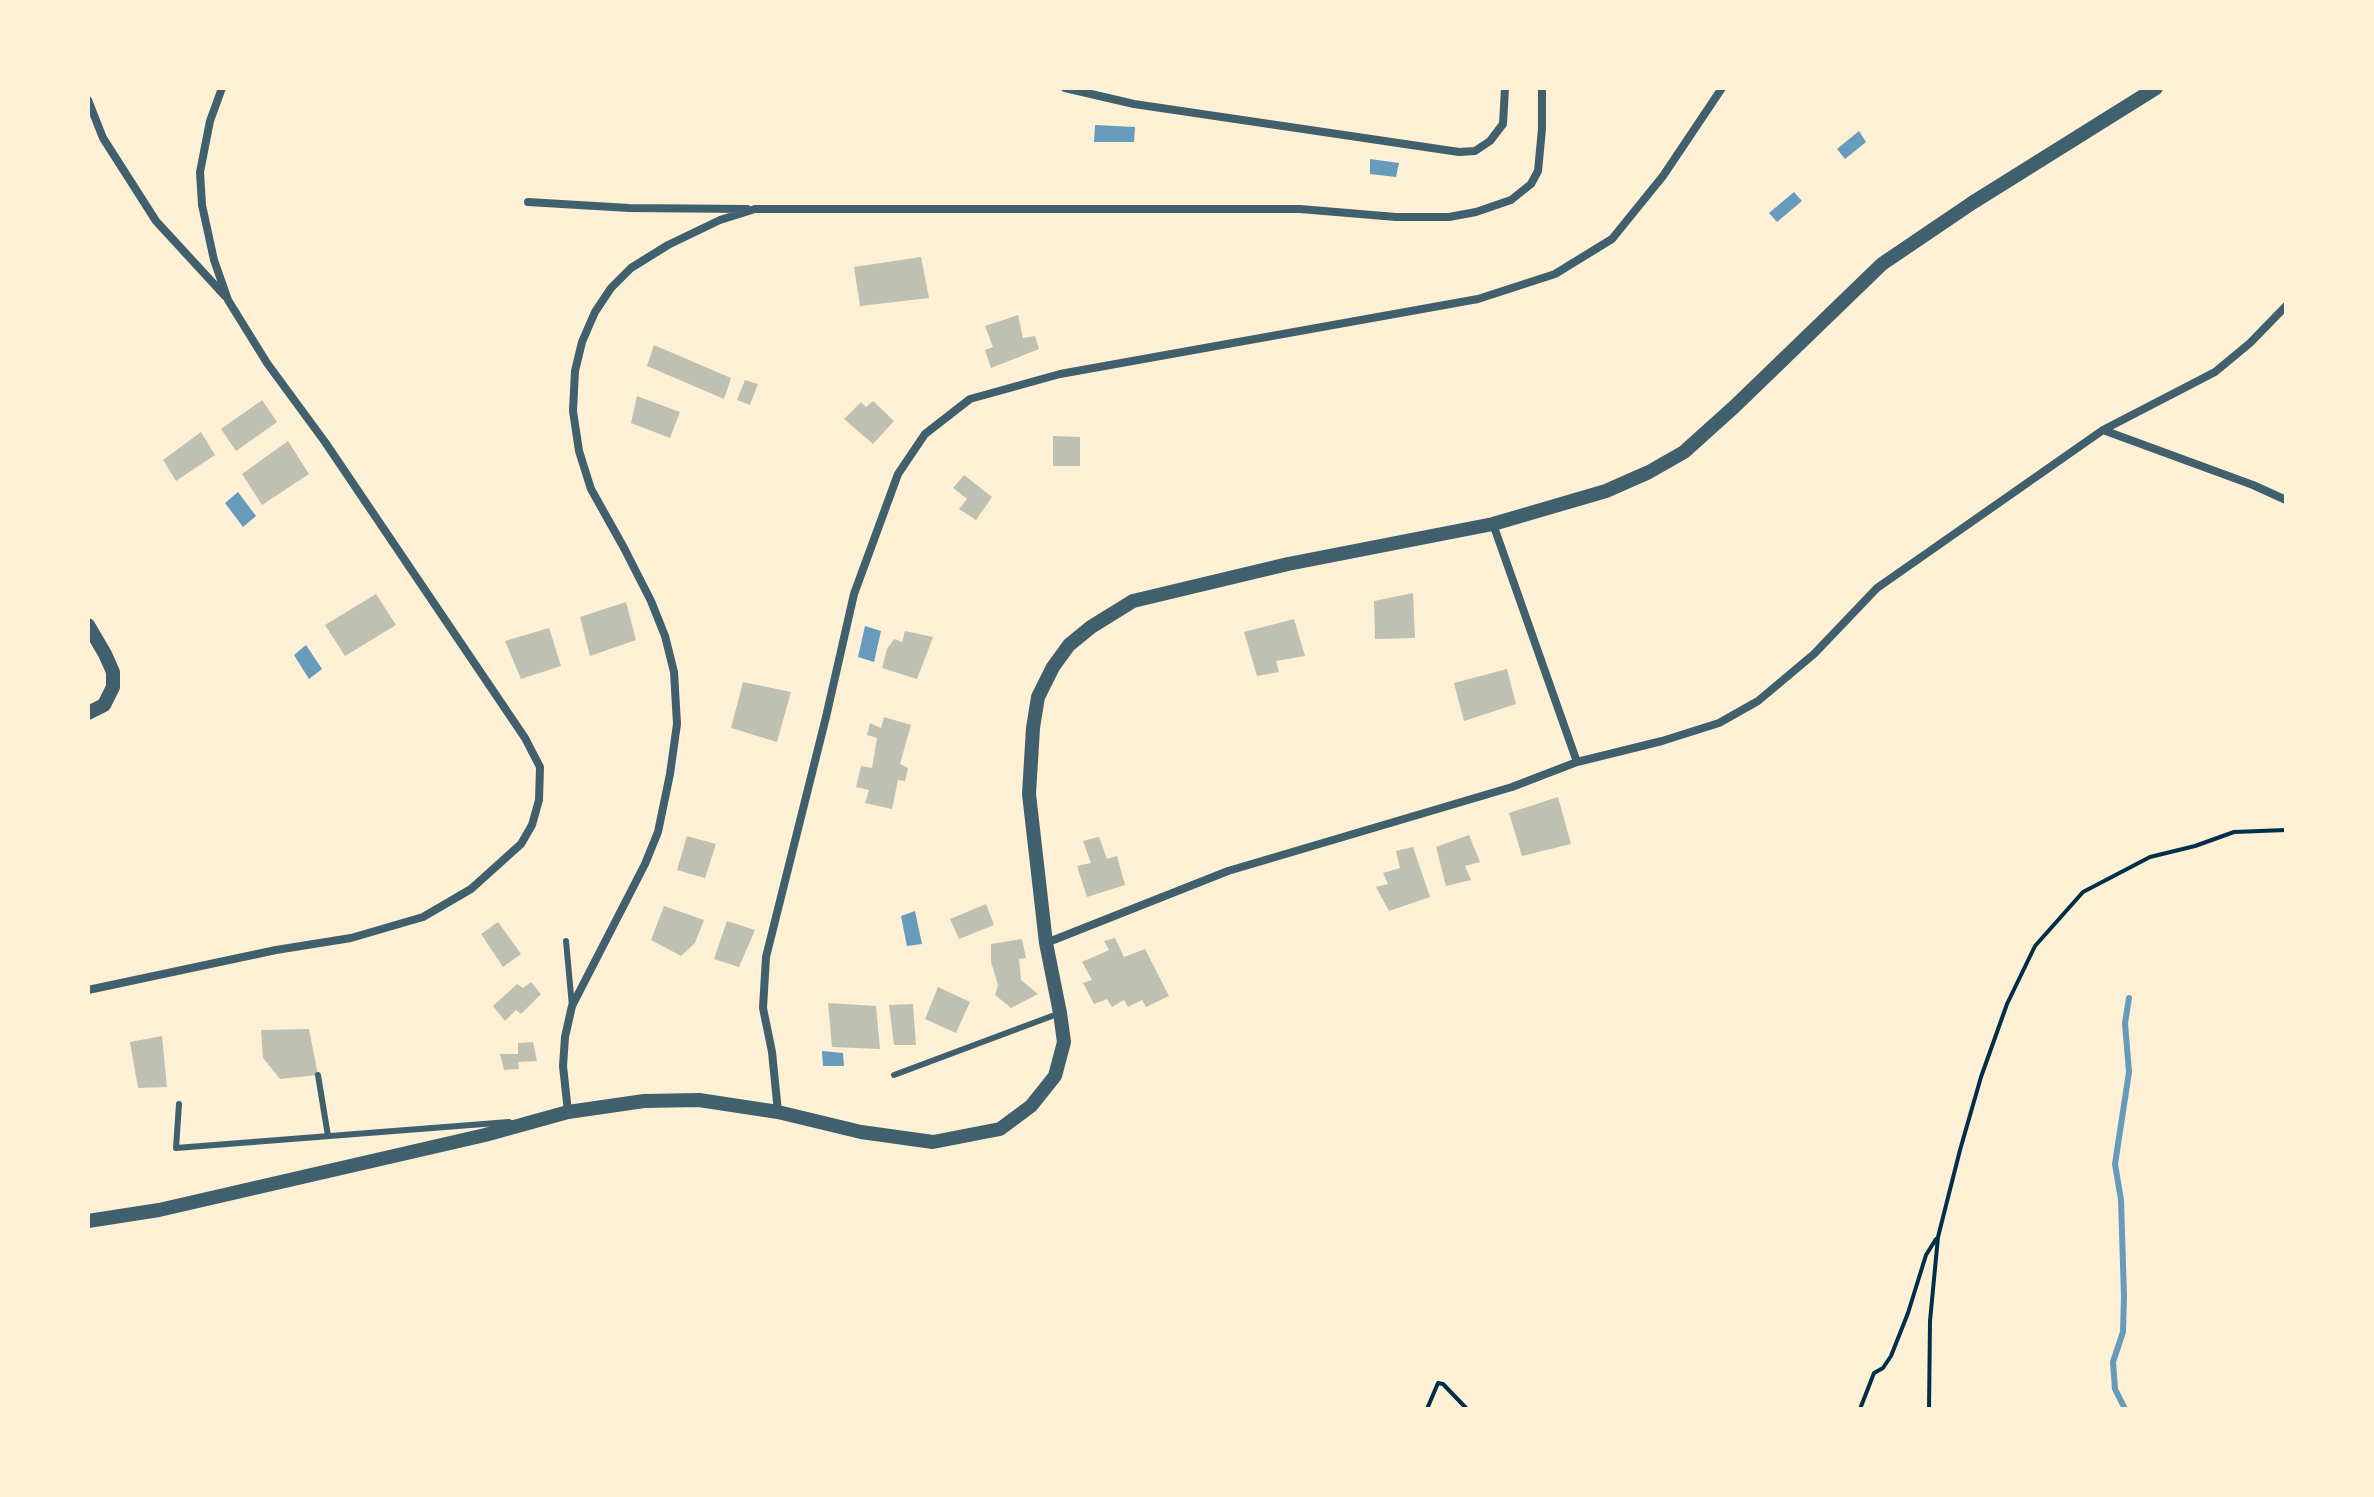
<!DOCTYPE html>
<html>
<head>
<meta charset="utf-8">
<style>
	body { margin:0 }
	#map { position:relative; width:2374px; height:1497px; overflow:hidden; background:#fdf0d5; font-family:Montserrat,sans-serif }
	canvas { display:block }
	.frame { position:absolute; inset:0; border:90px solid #fdf0d5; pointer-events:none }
</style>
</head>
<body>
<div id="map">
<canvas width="2374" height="1497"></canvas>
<div class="frame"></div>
</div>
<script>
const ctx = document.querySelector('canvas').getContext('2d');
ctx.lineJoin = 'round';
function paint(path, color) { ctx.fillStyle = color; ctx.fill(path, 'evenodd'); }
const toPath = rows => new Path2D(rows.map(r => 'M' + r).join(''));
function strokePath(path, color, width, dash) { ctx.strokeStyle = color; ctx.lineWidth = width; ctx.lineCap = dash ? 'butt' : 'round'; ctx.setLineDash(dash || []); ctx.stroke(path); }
paint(toPath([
	[1095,125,1135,127,1134,142,1094,142],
	[1859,131,1866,142,1845,159,1837,149],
	[1370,159,1399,163,1396,177,1370,174],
	[1794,192,1802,201,1777,222,1769,213],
	[238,492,256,516,243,527,225,503],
	[865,626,881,631,874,662,858,657],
	[306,645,322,669,309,679,294,655],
	[915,911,922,944,907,946,901,916],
	[822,1051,843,1053,844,1066,823,1066]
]), '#669bbc');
strokePath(toPath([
	[2125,1409,2115,1389,2113,1362,2123,1332,2124,1297,2121,1200,2115,1164,2129,1072,2125,1023,2129,998]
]), '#669bbc', 6);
paint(toPath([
	[921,257,929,298,860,306,854,267],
	[1018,315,1023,338,1035,336,1039,349,991,368,985,350,993,347,985,326],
	[654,345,731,378,724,399,647,366],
	[745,380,758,384,750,405,737,400],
	[637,396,680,412,670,438,631,423],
	[262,400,277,422,236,451,221,429],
	[873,401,894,421,873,444,844,419,861,402,866,407],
	[201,432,215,455,176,481,163,460],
	[1053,436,1080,437,1080,466,1053,466],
	[288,441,309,474,262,505,242,474],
	[964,475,992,497,976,520,959,509,967,499,953,488],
	[1413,593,1415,638,1375,639,1374,601],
	[376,594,396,625,345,656,325,625],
	[626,602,636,640,590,656,580,617],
	[1294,619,1305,656,1276,661,1279,672,1257,676,1244,632],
	[549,628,561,666,521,679,505,641],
	[905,631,933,637,917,679,882,668,887,649,894,639,902,642],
	[1507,669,1516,704,1464,721,1454,683],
	[743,682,791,692,777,742,731,728],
	[884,717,911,725,900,764,908,768,905,781,898,780,892,809,865,803,869,790,856,787,861,766,872,768,877,738,867,735,870,723,881,728],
	[1558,797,1571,844,1522,856,1509,813],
	[1469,835,1480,862,1465,866,1471,880,1446,886,1436,847],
	[687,836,716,844,705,878,677,870],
	[1099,837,1107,859,1117,856,1125,885,1087,897,1077,866,1091,863,1083,841],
	[1413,847,1430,897,1389,911,1376,887,1388,884,1383,873,1400,868,1396,851],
	[986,904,994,925,959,939,950,919],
	[664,906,704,920,695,943,681,956,651,940],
	[727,921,755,930,739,967,714,959],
	[498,922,521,954,503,967,481,934],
	[1115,938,1124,957,1145,949,1169,996,1146,1007,1142,1000,1128,1007,1124,1000,1112,1007,1107,999,1094,1004,1083,983,1092,980,1082,962,1109,950,1104,941],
	[1022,939,1026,958,1019,959,1021,980,1038,994,1011,1008,995,995,998,985,991,962,991,944],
	[531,982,541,994,521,1014,516,1010,505,1021,493,1006,517,984,523,988],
	[938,987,970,1002,956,1033,925,1019],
	[828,1003,876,1006,880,1049,832,1047],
	[913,1004,916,1045,894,1045,889,1005],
	[309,1029,318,1075,280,1079,263,1058,261,1030],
	[162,1036,167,1087,138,1088,130,1042],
	[533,1042,537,1061,518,1062,519,1069,504,1070,500,1054,518,1054,518,1043]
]), '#bec0b2');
strokePath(toPath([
	[1427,1409,1438,1383,1443,1384,1467,1409],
	[1860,1409,1874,1373,1883,1368,1891,1356,1908,1313,1926,1255,1936,1239],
	[1929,1409,1930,1321,1938,1237,1960,1150,1981,1077,2007,1004,2035,946,2083,892,2150,857,2195,846,2234,832,2286,830]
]), '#003049', 4);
strokePath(toPath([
	[566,941,572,1006],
	[318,1075,328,1136],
	[894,1075,1060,1013],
	[179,1104,176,1148,509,1122]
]), '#3f606c', 6);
strokePath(toPath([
	[1065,88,1134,104,1459,152,1475,151,1490,141,1503,124,1505,88],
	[88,100,103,138,156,221,225,296],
	[528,202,629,208,747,209],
	[2103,430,2253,485,2286,500],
	[1493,524,1577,762],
	[1046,943,1228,871,1512,787,1577,762,1662,741,1719,723,1758,701,1814,654,1877,588,2103,430,2215,372,2250,343,2286,306],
	[88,990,276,950,351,938,423,917,471,889,521,844,532,825,539,800,540,767,525,738,325,442,267,363,228,300,214,260,202,205,200,172,210,121,222,88],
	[568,1112,563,1066,565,1037,572,1006,645,864,658,832,670,774,677,724,674,672,665,636,651,601,624,548,591,489,579,451,573,411,575,371,582,342,595,312,611,288,631,268,668,245,720,220,755,209,1300,209,1396,217,1449,217,1476,212,1511,200,1531,184,1538,171,1542,129,1542,88],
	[778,1112,772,1052,763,1008,766,957,826,717,854,594,898,474,925,434,970,399,1060,374,1478,299,1555,274,1612,239,1663,176,1722,88]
]), '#3f606c', 8);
strokePath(toPath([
	[88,625,105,654,113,672,113,687,104,705,88,713],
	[88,1221,159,1210,485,1135,568,1112,644,1101,699,1100,778,1112,861,1132,933,1142,1000,1129,1031,1106,1055,1076,1064,1042,1060,1013,1046,943,1029,794,1033,728,1038,697,1053,667,1069,645,1091,627,1133,601,1288,564,1493,524,1606,491,1649,472,1684,452,1734,407,1882,264,1972,203,2156,88]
]), '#3f606c', 14);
</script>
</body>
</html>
